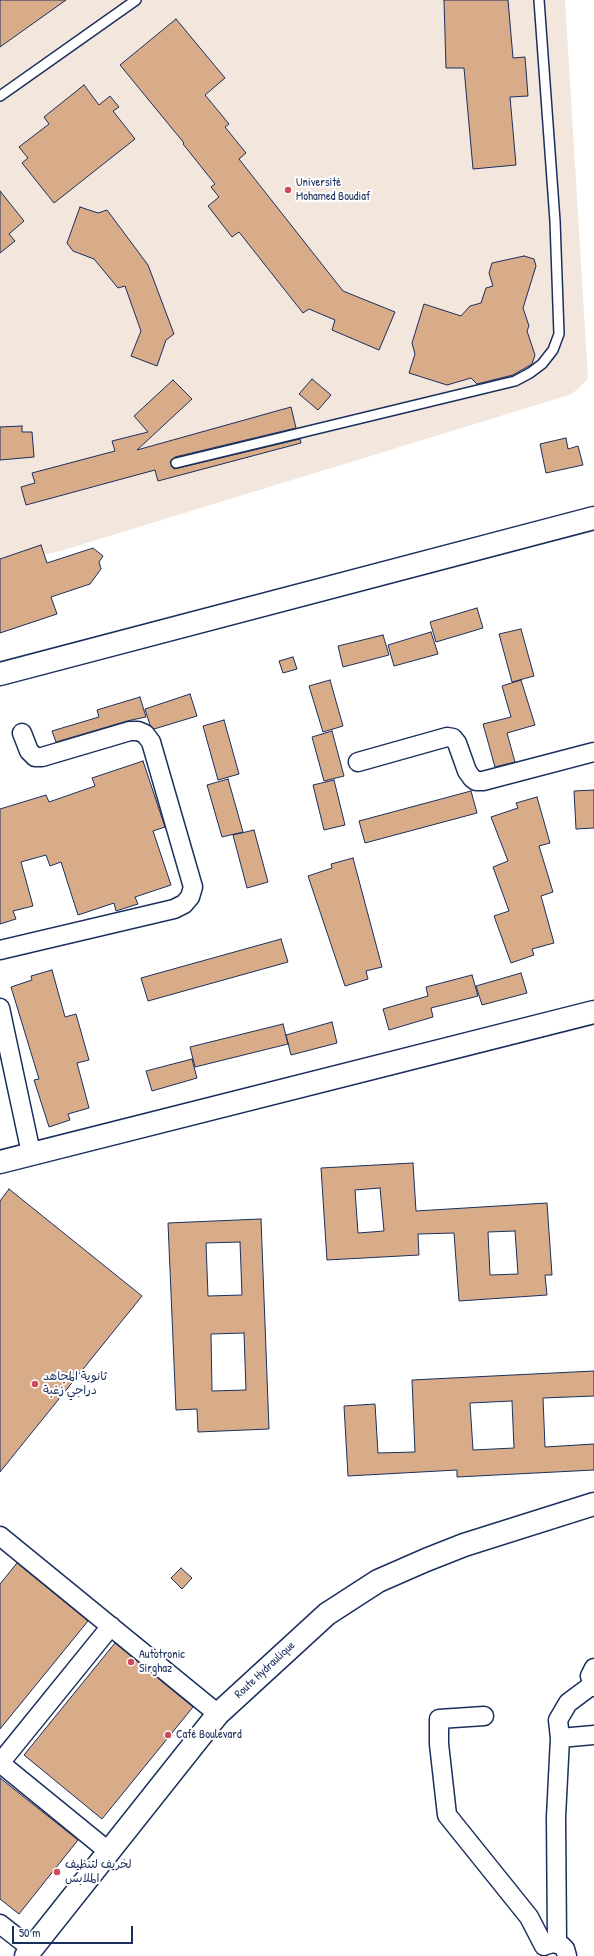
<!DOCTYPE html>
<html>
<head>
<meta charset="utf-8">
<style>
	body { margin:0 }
	#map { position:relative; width:594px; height:1956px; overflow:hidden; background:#fff; font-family:"Patrick Hand",sans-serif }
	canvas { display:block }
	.scale { position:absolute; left:12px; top:1926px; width:121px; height:18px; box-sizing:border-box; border:2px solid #1b2f5e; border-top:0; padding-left:5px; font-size:12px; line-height:14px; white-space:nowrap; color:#1b2f5e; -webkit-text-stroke:3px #fff; paint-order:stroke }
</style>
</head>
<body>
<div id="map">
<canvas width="594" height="1956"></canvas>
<div class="scale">50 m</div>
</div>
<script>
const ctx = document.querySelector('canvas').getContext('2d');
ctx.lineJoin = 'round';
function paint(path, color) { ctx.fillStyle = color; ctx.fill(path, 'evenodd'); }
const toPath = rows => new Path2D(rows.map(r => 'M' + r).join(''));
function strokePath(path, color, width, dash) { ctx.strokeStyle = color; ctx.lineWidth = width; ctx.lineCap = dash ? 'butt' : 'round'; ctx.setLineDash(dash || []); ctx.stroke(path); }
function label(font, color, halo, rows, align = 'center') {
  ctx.font = font + ' "Patrick Hand","Playpen Sans Arabic",sans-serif'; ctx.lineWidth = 4; ctx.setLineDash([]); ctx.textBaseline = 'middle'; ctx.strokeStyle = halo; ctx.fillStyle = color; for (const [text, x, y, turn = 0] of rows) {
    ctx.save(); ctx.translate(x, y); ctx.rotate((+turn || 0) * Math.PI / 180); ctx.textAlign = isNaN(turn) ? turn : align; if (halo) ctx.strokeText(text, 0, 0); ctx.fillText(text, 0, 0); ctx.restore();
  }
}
paint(toPath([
	[0,0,565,0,588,379,572,394,64,550,0,565]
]), '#f3e6dc');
const building = toPath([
	[0,0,66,0,0,47,0,0],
	[444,0,508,0,513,58,525,57,528,96,510,97,516,165,473,169,464,68,446,68,444,0],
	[176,19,225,78,205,95,229,124,225,127,246,153,239,159,343,291,395,312,379,350,332,330,335,320,309,309,303,313,239,232,232,237,208,206,219,197,211,187,215,184,183,144,184,143,120,65,176,19],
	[84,85,99,105,110,96,119,107,113,111,135,139,54,203,22,163,28,158,19,147,49,124,44,117,84,85],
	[0,191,24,221,9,234,15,241,0,253,0,191],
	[80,207,98,213,107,210,148,265,174,334,166,340,157,366,131,356,141,331,125,286,118,288,94,259,73,251,67,243,80,207],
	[524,256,534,259,536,266,523,308,529,326,527,331,535,355,532,364,513,375,477,384,471,378,447,385,409,373,415,354,412,343,424,304,461,316,470,306,481,303,486,288,493,286,489,273,492,263,524,256],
	[312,379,331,395,318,410,299,394,312,379],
	[173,380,192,399,137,450,291,407,296,428,175,457,170,462,174,469,300,439,301,443,158,481,155,470,26,505,21,487,35,483,32,473,115,451,112,441,148,432,134,416,173,380],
	[22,426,22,432,32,432,34,457,0,460,0,427,22,426],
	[566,438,568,449,578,446,583,465,546,473,540,444,566,438],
	[41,545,47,563,93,548,103,556,99,562,101,569,90,584,51,597,57,614,0,633,0,559,41,545],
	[477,608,483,628,436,642,430,622,477,608],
	[521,629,534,676,512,682,499,634,521,629],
	[431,632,438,654,394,666,388,645,431,632],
	[383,635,389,655,343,667,338,646,383,635],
	[293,657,297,669,283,673,279,661,293,657],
	[330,680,343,726,323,732,309,686,330,680],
	[521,680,535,725,507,733,515,762,495,767,483,724,511,717,502,686,521,680],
	[190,694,197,716,154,729,150,725,145,709,190,694],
	[140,697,146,717,127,721,56,742,52,731,99,717,97,710,140,697],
	[224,720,239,774,218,780,203,726,224,720],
	[332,731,344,776,324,781,312,737,332,731],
	[143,761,165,827,153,831,171,885,135,897,138,904,116,911,114,903,78,915,61,862,50,866,46,855,21,862,33,906,13,911,16,919,0,924,0,809,46,795,49,802,95,786,92,778,143,761],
	[228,779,243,832,222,837,207,785,228,779],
	[334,780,345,825,324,830,313,785,334,780],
	[594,790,594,828,576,829,574,791,594,790],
	[471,791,477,813,365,843,359,821,471,791],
	[537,797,550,843,539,846,553,892,541,896,554,943,532,949,534,955,511,963,494,916,509,911,493,867,508,861,491,817,518,808,516,803,537,797],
	[254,830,268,882,247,888,233,835,254,830],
	[353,858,382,967,366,971,368,979,345,986,308,876,332,868,331,864,353,858],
	[281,939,288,962,148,1001,141,978,281,939],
	[52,970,65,1017,76,1014,89,1060,77,1063,89,1108,68,1114,70,1120,49,1127,34,1080,39,1079,11,987,32,980,31,976,52,970],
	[521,973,527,993,482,1005,476,986,521,973],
	[472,975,478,996,431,1008,433,1017,389,1030,383,1009,428,996,426,987,472,975],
	[332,1022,337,1043,291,1055,286,1035,332,1022],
	[283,1024,288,1044,195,1067,190,1047,283,1024],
	[192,1059,197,1078,152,1091,146,1071,192,1059],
	[413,1163,416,1211,547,1203,552,1275,545,1275,547,1295,459,1301,454,1233,418,1234,419,1255,327,1260,321,1168,413,1163],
	[380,1188,384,1231,358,1233,355,1190,380,1188],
	[515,1231,518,1274,490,1275,488,1232,515,1231],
	[9,1189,142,1296,0,1472,0,1201,9,1189],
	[261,1219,269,1429,198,1432,197,1409,176,1410,168,1223,261,1219],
	[240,1242,242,1295,208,1296,206,1243,240,1242],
	[244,1333,246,1390,212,1391,211,1334,244,1333],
	[594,1371,594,1396,543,1398,545,1447,594,1444,594,1470,457,1477,457,1470,348,1476,344,1406,375,1404,378,1453,415,1452,412,1380,594,1371],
	[512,1401,514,1448,473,1450,470,1403,512,1401],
	[17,1563,88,1621,0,1729,0,1584,17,1563],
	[181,1568,192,1578,182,1589,171,1578,181,1568],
	[115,1643,193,1707,102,1819,24,1755,115,1643],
	[0,1778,78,1840,19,1914,0,1899,0,1778]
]);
paint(building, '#d8ac89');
strokePath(building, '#1b2f5e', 1);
const lane = toPath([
	[0,96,136,0],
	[176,463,515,381,530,373,542,364,553,350,559,334,555,221,539,0]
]);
const street = toPath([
	[358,762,447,737,453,738,457,743,467,771,472,778,476,781,483,781,594,752],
	[0,950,174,909,184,904,190,897,193,887,151,742,145,734,138,731,130,731,42,757,35,757,29,751,22,733],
	[0,1008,31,1153],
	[0,1536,218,1714],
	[594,1668,590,1676,594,1687],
	[484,1716,439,1719,439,1744,447,1815,529,1917,544,1946],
	[560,1738,558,1720,568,1703,592,1685],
	[0,1763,111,1626],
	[0,1763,108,1851],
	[0,1924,32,1949],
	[557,1943,556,1817,560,1738,594,1735],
	[546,1945,553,1943,561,1945,565,1949,567,1956]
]);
const secondary = toPath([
	[0,674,594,518],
	[0,1162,594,1012],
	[26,1956,218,1714,327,1614,378,1581,426,1560,464,1545,594,1504]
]);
strokePath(lane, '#1b2f5e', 12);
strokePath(street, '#1b2f5e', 21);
strokePath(secondary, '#1b2f5e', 25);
strokePath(lane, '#fff', 9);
strokePath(street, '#fff', 18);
strokePath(secondary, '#fff', 22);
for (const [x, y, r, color] of [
	[288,190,4,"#d1495b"],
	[35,1384,4,"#d1495b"],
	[131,1662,4,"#d1495b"],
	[168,1735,4,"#d1495b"],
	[57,1872,4,"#d1495b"]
]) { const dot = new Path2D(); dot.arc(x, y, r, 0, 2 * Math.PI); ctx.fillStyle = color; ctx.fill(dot); strokePath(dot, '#fff', 1.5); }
label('12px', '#1b2f5e', '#fff', [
	["Université",296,183],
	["Mohamed Boudiaf",296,197],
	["ثانوية المجاهد",43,1377],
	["دراجي زغبة",43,1391],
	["Autotronic",139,1655],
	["Sirghaz",139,1669],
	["Café Boulevard",176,1735],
	["لخريف لتنظيف",65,1865],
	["الملابس",65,1879]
], 'left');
label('12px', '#1b2f5e', '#fff', [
	["Route Hydraulique",265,1670,-43]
]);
</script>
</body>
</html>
